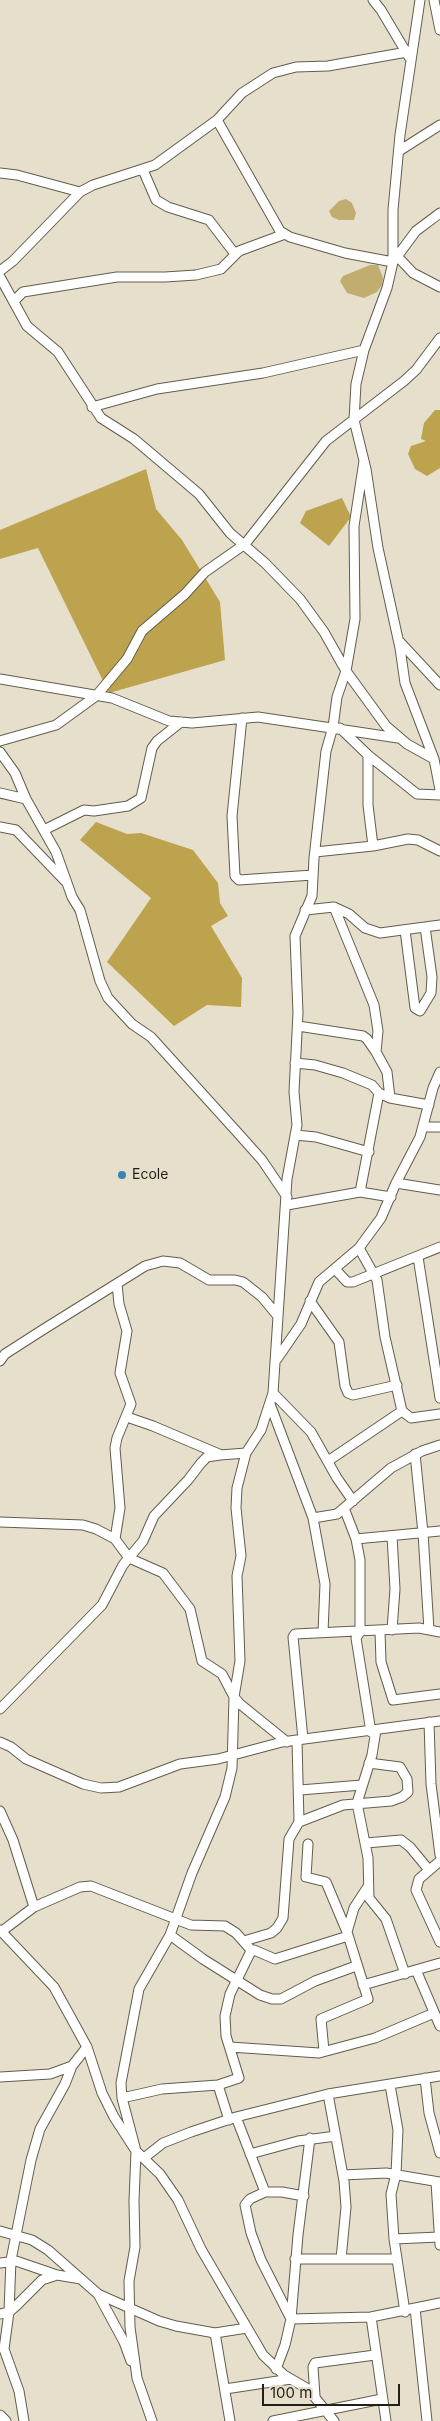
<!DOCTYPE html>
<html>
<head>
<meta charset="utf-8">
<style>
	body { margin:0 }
	#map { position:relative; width:440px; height:2421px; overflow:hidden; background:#e5dfcc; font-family:Inter,sans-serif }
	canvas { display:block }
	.scale { position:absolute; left:262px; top:2384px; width:138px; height:22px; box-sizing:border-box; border:2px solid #211f18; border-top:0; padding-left:6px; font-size:15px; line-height:18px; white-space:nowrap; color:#211f18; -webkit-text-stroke:4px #e5dfcc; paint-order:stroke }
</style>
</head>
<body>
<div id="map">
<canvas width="440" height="2421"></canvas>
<div class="scale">100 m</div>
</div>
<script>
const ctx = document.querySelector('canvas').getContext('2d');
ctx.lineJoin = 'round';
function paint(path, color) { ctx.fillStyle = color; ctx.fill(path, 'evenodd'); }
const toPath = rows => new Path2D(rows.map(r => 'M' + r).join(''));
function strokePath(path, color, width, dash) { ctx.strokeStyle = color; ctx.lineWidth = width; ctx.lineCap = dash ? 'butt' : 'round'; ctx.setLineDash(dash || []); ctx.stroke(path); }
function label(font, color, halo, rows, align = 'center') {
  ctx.font = font + ' Inter,sans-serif'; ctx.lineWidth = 5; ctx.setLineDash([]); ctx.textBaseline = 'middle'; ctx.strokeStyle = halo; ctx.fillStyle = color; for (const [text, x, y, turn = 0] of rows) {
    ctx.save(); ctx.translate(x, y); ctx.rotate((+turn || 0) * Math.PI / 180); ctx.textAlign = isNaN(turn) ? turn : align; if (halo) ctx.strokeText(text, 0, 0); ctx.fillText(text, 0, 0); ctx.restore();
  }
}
paint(toPath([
	[346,199,352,203,356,213,354,220,339,220,332,217,329,211,339,201],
	[370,265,378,265,383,278,382,285,377,292,364,298,347,293,340,281,343,276]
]), '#c1ad6f');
paint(toPath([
	[435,410,440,410,440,468,427,476,415,469,408,454,411,446,426,441,421,439,424,423],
	[146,469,156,509,182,540,220,602,225,660,109,693,38,548,0,559,0,530],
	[342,498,351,517,329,546,300,523,306,511],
	[96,822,127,834,141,833,193,850,218,883,220,903,228,916,211,926,242,978,241,1007,207,1005,174,1026,107,962,151,898,80,840]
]), '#bda34d');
const minor = toPath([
	[373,0,381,10,409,57],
	[420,0,400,135,393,210,393,262,387,288,364,350,356,384,354,420,366,469,378,548,400,648,405,683,434,759,440,790],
	[434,0,440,30],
	[217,120,280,231,290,237,345,253,393,262,416,231,440,213],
	[399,151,440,125],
	[143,170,156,200,168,207,209,220,235,254],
	[0,173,17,175,80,192],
	[397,256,413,273,440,287],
	[0,271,13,261,80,192,93,185,155,165,217,120,242,93,273,73,296,67,328,66,407,52],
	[0,277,27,326,58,352,101,418,134,439,199,494,230,533,265,563,300,599,324,632,346,671,386,726,407,744,434,759],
	[14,301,23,292,117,277,165,277,196,275,221,269,239,251,285,234],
	[92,407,157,389,263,373,364,350],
	[400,642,440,685],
	[0,679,112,698,169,721,192,723,258,717,398,738],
	[242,718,232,816,235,876,239,880,313,875],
	[340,728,368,755,368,805,373,846],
	[0,741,56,725,96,696,127,659,142,631,185,594,205,572,245,544,326,441,404,381,416,370,440,338],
	[0,752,15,773,26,799,56,852,72,897,80,910,100,981,108,998,132,1024,151,1037,237,1132,262,1160,287,1197],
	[368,755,417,794,440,795],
	[0,793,26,799],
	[0,827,16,830,65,881],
	[44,830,84,810,94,811,128,806,141,798,152,748,157,741,181,722],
	[315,852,373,846,408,839,418,840,440,851],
	[334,907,374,1005,378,1031,376,1052,387,1072,390,1098,429,1105],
	[305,910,334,907,349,914,365,928,380,933,440,925],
	[405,930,415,1008,420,1011,431,993,432,977,425,927],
	[298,1026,363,1036,367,1039,376,1052],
	[295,1063,315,1065,343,1073,372,1085,379,1093,390,1098],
	[423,1127,440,1127],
	[295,1135,316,1137,369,1152],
	[396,1183,440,1190],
	[360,1192,379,1093],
	[287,1205,360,1192,391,1197],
	[359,1248,377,1280,385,1337,402,1411,411,1418,440,1414],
	[418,1257,440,1398],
	[335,1269,347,1282,353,1282,440,1247],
	[310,1301,339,1342,345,1386,348,1393,353,1395,397,1385],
	[277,1359,301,1324,319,1282,359,1248,381,1218,396,1183,420,1137,433,1088,440,1072],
	[0,1361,5,1354,44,1329,145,1266,163,1261,180,1263,209,1280,235,1280,243,1282,262,1297,277,1315],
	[273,1393,311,1432,337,1478,353,1501],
	[270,1404,313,1518,325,1584,323,1632],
	[127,1417,153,1426,219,1454],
	[415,1454,423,1533,429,1630],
	[328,1461,402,1411],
	[344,1508,356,1539,360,1560,360,1632,356,1638,371,1732],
	[313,1518,337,1514,391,1468,422,1451,440,1445],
	[0,1522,83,1525,96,1529,115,1539,129,1558,163,1573,190,1609,202,1661,222,1674,234,1697,240,1704,287,1742],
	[115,1539,120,1508,115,1448,117,1438,131,1404,120,1373,127,1331,119,1304,117,1284],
	[356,1539,440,1531],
	[392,1630,395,1589,392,1536],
	[380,1631,381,1662,393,1700,440,1694],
	[0,1709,102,1605,123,1565,143,1541,154,1516,188,1480,201,1463,207,1457,220,1455,246,1453],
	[429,1722,431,1784,440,1855],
	[376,1730,372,1755,357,1803,368,1858,369,1898,386,1919,405,1974],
	[303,1739,293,1637,295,1634,419,1628,440,1632],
	[297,1740,299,1822,343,1805,391,1801,402,1797,408,1792,407,1779,400,1767,369,1763],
	[0,1742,11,1747,26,1759,83,1784,101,1788,119,1787,180,1764,218,1759,282,1742,440,1721],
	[300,1790,362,1785],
	[0,1811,13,1840,34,1907,2,1931],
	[366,1843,401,1840,410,1847,429,1870],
	[308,1844,306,1877,326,1882,347,1932],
	[440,1861,419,1879,416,1890,440,1942],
	[34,1907,80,1887,91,1886,191,1925,225,1926,236,1933,252,1951],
	[0,1930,54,1987,87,2047,102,2093,114,2117,136,2151,160,2174,178,2200,201,2249,263,2355,284,2375,308,2389,334,2421],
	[170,1935,203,1959,260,1995,272,1999,281,1999,315,1981,356,1966],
	[244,1941,271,1933,277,1928,283,1918,289,1839,299,1822],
	[416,1970,440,2026],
	[363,1985,440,1963],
	[230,2047,319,2053,375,2038,434,2013],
	[324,2051,321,2019,368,1999,347,1932,354,1908,367,1888],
	[0,2077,50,2074,72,2066,87,2047],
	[425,2078,429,2113,440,2153],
	[218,2085,229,2120],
	[390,2085,398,2130,396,2174,391,2194,394,2239,439,2237],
	[122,2098,162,2089,218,2085,239,2078,226,2036,225,2016,230,1994,250,1953,254,1950,275,1959,348,1936],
	[236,2117,265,2192,282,2192,304,2196],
	[250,2154,298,2141,336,2136],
	[144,2158,163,2143,191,2132,236,2117,328,2094,440,2076],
	[343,2175,386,2173,440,2182],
	[436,2182,440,2245],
	[265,2192,250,2199,245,2205,251,2233,261,2260,291,2319,371,2317,440,2303],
	[0,2231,32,2240,48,2250,98,2294,124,2342,131,2361],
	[394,2239,405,2312],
	[295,2259,341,2259,346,2207,344,2181,328,2094],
	[341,2259,396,2259],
	[0,2263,16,2261,57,2275,81,2279],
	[98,2294,159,2321,176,2326,215,2333,247,2328],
	[415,2308,427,2421],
	[0,2314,9,2312,17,2305,42,2280,57,2275],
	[371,2317,386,2421],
	[215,2333,230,2421],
	[276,2369,285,2345,291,2319,298,2235,310,2138],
	[225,2389,291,2379],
	[315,2396,313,2367,315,2363,375,2355],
	[0,2415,6,2421],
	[24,2421,19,2391,4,2349,9,2312,11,2260,31,2160,40,2129,65,2084,72,2066],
	[152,2421,137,2378,130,2327,129,2281,135,2247,134,2201,136,2151,122,2098,121,2083,139,1989,170,1935,192,1873,225,1797,232,1768,234,1697,240,1661,237,1576,241,1556,236,1508,237,1488,246,1453,261,1430,273,1393,287,1179,297,1125,294,1092,298,1013,295,936,312,896,314,858,326,751,333,727,337,697,346,671,355,619,354,526,364,461],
	[273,2421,382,2399]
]);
strokePath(minor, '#625d4c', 11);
strokePath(minor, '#fff', 9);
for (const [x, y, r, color] of [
	[122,1175,5,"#3a83b7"]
]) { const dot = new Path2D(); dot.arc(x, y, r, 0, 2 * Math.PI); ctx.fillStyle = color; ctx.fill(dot); strokePath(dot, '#e5dfcc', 2); }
label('14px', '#211f18', '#e5dfcc', [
	["Ecole",132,1175]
], 'left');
</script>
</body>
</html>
